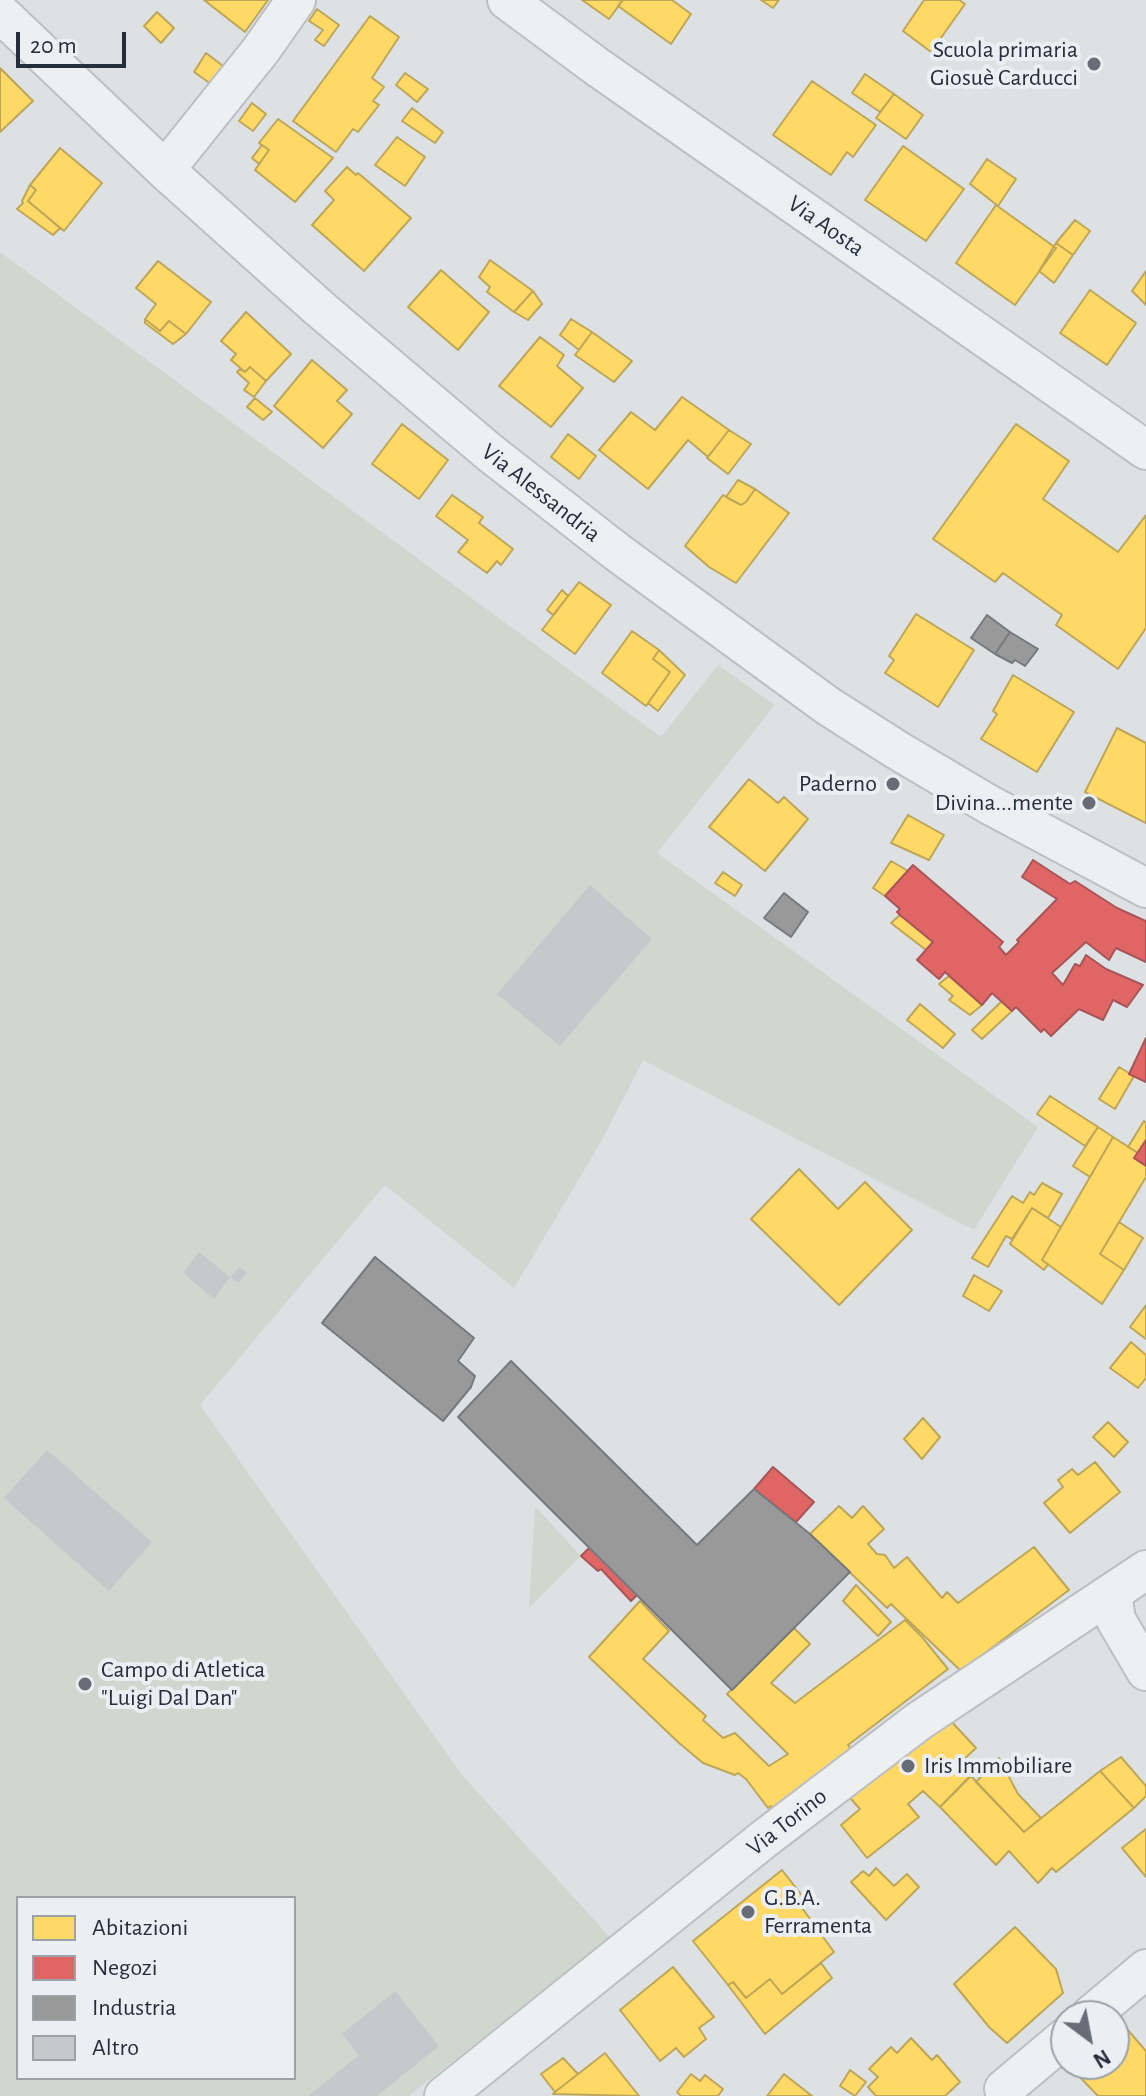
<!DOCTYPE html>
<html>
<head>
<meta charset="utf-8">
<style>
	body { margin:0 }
	#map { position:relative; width:1146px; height:2096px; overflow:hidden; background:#dee1e4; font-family:"Alegreya Sans",sans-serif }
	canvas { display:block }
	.legend { position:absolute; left:16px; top:1896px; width:280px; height:184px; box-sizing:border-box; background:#ebeff4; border:2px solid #9ca2aa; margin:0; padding:10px 14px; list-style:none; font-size:24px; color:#262e3c }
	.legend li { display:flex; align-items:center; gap:16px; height:40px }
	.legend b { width:40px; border:2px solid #9ca2aa }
	.north { position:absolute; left:1050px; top:2000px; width:80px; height:80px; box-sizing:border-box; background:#ebeff4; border:2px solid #9ca2aa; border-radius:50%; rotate:148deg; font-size:22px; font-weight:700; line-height:32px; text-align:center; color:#262e3c }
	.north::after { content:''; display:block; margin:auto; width:28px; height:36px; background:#666d77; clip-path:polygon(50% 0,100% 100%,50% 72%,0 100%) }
	.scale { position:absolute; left:16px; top:32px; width:110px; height:36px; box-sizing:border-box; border:4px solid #262e3c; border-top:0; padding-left:10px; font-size:24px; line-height:28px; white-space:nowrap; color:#262e3c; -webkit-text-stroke:6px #ebeff4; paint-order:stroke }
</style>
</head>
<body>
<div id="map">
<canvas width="1146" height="2096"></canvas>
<ul class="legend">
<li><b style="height:22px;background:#ffd966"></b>Abitazioni</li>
<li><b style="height:22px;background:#e06666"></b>Negozi</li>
<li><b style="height:22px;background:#999"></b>Industria</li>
<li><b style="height:22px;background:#c6c9cc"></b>Altro</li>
</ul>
<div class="north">N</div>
<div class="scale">20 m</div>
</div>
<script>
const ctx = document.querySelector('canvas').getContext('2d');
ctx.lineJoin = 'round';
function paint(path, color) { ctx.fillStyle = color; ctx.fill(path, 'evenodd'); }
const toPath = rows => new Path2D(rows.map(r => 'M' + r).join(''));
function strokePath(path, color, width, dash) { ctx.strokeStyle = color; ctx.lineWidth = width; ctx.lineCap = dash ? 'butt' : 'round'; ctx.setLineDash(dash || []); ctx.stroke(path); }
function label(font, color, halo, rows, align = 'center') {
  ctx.font = font + ' "Alegreya Sans",sans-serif'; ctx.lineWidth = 8; ctx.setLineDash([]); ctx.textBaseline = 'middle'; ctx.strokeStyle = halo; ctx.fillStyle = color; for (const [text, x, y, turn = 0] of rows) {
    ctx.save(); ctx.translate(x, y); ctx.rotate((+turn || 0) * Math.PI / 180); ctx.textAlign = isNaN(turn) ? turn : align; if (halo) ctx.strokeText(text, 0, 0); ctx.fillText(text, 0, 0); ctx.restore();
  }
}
paint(toPath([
	[0,252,661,737,718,665,775,705,657,853,1038,1127,974,1230,643,1060,601,1142,514,1288,385,1185,200,1405,462,1775,610,1937,409,2096,0,2096],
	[18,1898,294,1898,294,2078,18,2078],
	[535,1506,581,1556,529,1608]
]), '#cfd8cf');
const homes = toPath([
	[204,0,268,0,245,32,204,0],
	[582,0,623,0,609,19,582,0],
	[623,0,672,0,691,14,671,44,618,6,623,0],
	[761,0,779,0,773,8,761,0],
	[924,0,959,0,965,4,931,52,903,31,924,0],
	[317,9,339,25,324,46,315,40,323,30,309,21,317,9],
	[157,12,174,28,161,43,144,26,157,12],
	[370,16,399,37,372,78,384,87,373,101,379,105,358,132,353,129,336,152,293,121,370,16],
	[206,53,223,66,211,84,194,72,206,53],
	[0,68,33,101,0,132,0,68],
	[405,73,428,89,417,102,396,85,405,73],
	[865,74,894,94,880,112,852,93,865,74],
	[812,81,876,125,853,157,847,152,831,175,773,135,812,81],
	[894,94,923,115,906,139,876,118,894,94],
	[252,103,266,114,253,131,239,121,252,103],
	[412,108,443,132,435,143,402,121,412,108],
	[278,119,333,158,295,202,255,170,269,150,259,143,278,119],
	[397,137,425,157,405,186,375,165,397,137],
	[262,145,269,150,259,164,252,158,262,145],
	[903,146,964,189,926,241,865,200,903,146],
	[60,148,102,183,64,231,28,201,36,190,30,185,60,148],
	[987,159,1016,179,998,206,970,184,987,159],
	[347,167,356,175,358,173,411,218,364,271,312,225,334,200,325,191,347,167],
	[30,185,36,190,28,201,60,228,53,235,17,209,23,203,22,201,30,185],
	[996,205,1056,248,1015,305,956,263,996,205],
	[1075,220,1090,231,1073,255,1056,243,1075,220],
	[1056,243,1073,255,1054,283,1039,271,1056,243],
	[490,260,533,291,514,312,487,292,490,287,479,277,490,260],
	[158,261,211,302,186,334,169,321,160,331,145,319,156,304,136,288,158,261],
	[441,270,489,312,458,350,408,307,441,270],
	[1146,271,1146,305,1132,291,1146,271],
	[1090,290,1136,323,1107,365,1060,333,1090,290],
	[533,291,542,304,528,320,514,312,533,291],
	[246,312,291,354,266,381,250,367,245,372,231,360,236,354,221,341,246,312],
	[145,319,160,331,169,321,186,334,173,344,145,323,145,319],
	[571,319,592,332,579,350,560,335,571,319],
	[592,332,632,361,614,382,575,355,592,332],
	[540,337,564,355,557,366,583,388,551,427,499,386,540,337],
	[312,360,347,390,337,401,352,414,323,448,274,406,312,360],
	[250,367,266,381,254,397,244,390,249,383,237,372,240,369,245,372,250,367],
	[682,397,729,430,708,457,688,440,648,489,599,450,631,412,655,430,682,397],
	[255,398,272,412,263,420,247,407,255,398],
	[402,424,448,460,419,499,372,464,402,424],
	[1016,424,1069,461,1043,499,1118,552,1146,515,1146,628,1118,669,1056,625,1062,615,1003,573,995,582,933,539,1016,424],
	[729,430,751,444,728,474,707,458,729,430],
	[568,434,596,456,579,479,551,457,568,434],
	[738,480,755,489,746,502,741,505,726,497,738,480],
	[755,489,789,513,736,583,709,567,685,546,723,495,741,505,746,502,755,489],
	[452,495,483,517,479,523,513,549,501,565,497,561,487,573,458,552,468,540,436,516,452,495],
	[579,582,611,605,575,654,542,630,579,582],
	[562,590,568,596,553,615,547,610,562,590],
	[916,614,974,650,938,707,885,673,894,660,889,656,916,614],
	[632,631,659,650,653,659,670,672,646,706,602,673,632,631],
	[659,650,685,675,658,711,648,703,670,672,653,659,659,650],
	[1013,675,1074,712,1037,772,981,739,997,714,993,711,1013,675],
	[1117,728,1146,743,1146,823,1085,792,1117,728],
	[749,779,778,803,784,797,808,819,765,871,709,827,749,779],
	[908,815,944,835,929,860,891,843,908,815],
	[891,861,908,871,885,896,873,888,891,861],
	[723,872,742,885,735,896,715,883,723,872],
	[900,915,933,942,926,950,891,923,900,915],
	[949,976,982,1005,970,1015,949,1000,953,996,939,984,949,976],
	[1002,1001,1012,1011,982,1039,972,1030,1002,1001],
	[920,1004,955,1034,943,1048,907,1020,920,1004],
	[1119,1067,1134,1076,1115,1109,1099,1099,1119,1067],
	[1050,1096,1098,1127,1085,1146,1037,1114,1050,1096],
	[1144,1121,1146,1123,1146,1140,1138,1153,1128,1147,1144,1121],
	[1098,1127,1113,1137,1090,1177,1073,1166,1098,1127],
	[1113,1137,1138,1153,1134,1158,1146,1166,1146,1177,1100,1254,1124,1270,1102,1304,1042,1260,1113,1137],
	[799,1169,838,1209,865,1182,912,1230,839,1305,751,1219,799,1169],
	[1042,1183,1062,1194,1048,1218,1032,1208,1012,1239,1006,1236,988,1267,972,1258,1012,1196,1023,1203,1030,1192,1034,1195,1042,1183],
	[1032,1208,1061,1227,1042,1260,1048,1264,1044,1270,1010,1244,1032,1208],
	[1119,1222,1143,1238,1124,1270,1100,1254,1119,1222],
	[974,1275,1002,1291,989,1311,963,1296,974,1275],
	[1146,1305,1146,1339,1130,1327,1146,1305],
	[1131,1342,1146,1355,1146,1378,1138,1388,1110,1368,1131,1342],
	[923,1418,940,1437,922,1459,904,1439,923,1418],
	[1108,1422,1128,1442,1114,1457,1093,1437,1108,1422],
	[1095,1462,1120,1492,1070,1533,1044,1503,1063,1487,1058,1480,1072,1469,1078,1475,1095,1462],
	[839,1506,852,1518,863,1506,884,1529,868,1544,877,1554,885,1555,894,1568,907,1557,942,1598,947,1592,958,1603,1034,1547,1069,1590,961,1671,891,1604,887,1608,810,1534,839,1506],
	[856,1585,891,1622,878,1636,843,1601,856,1585],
	[640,1601,669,1631,643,1659,706,1716,703,1720,723,1738,735,1733,769,1766,788,1754,727,1694,794,1628,810,1644,771,1683,795,1703,905,1620,922,1637,948,1669,848,1745,851,1749,773,1809,771,1806,768,1808,746,1779,738,1773,735,1775,703,1763,679,1743,589,1657,640,1601],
	[949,1719,976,1748,961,1762,972,1774,940,1807,923,1791,908,1804,919,1817,867,1858,841,1825,860,1809,850,1798,949,1719],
	[1121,1757,1146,1786,1146,1796,1134,1808,1100,1771,1121,1757],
	[999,1758,1018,1794,1041,1818,1024,1832,976,1782,999,1758],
	[1100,1771,1134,1808,1056,1872,1052,1868,1038,1883,1009,1851,996,1865,940,1807,971,1776,1024,1832,1100,1771],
	[1146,1829,1146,1877,1122,1848,1146,1829],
	[876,1868,894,1886,907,1874,919,1887,886,1920,851,1882,863,1871,869,1876,876,1868],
	[782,1870,803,1897,797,1901,834,1952,782,1994,770,1979,746,1998,733,1982,728,1985,693,1941,782,1870],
	[1015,1927,1056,1969,1063,1993,1007,2043,989,2027,954,1984,1015,1927],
	[821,1963,832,1978,765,2034,728,1985,733,1982,746,1998,770,1979,782,1994,821,1963],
	[673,1967,714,2017,699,2028,706,2039,684,2057,676,2048,660,2061,620,2010,673,1967],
	[1127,2029,1146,2051,1146,2096,1098,2096,1077,2074,1088,2064,1114,2064,1114,2040,1127,2029],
	[911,2038,932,2060,937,2055,960,2082,945,2096,876,2096,868,2087,878,2077,869,2069,891,2047,897,2053,911,2038],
	[605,2053,639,2096,553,2094,555,2092,605,2053],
	[563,2058,578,2074,555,2092,541,2074,563,2058],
	[850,2070,866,2082,855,2096,840,2086,850,2070],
	[691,2074,700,2081,705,2075,723,2089,718,2096,681,2096,677,2092,691,2074],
	[784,2074,812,2096,767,2096,784,2074]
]);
paint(homes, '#ffd966');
strokePath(homes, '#bea659', 2);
const shops = toPath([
	[1033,860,1070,884,1075,881,1117,908,1146,921,1146,962,1116,948,1109,960,1086,942,1052,973,1063,985,1075,964,1080,966,1086,955,1106,969,1143,985,1127,1007,1113,1000,1103,1020,1079,1009,1051,1036,1044,1029,1041,1032,1016,1007,1012,1011,992,993,982,1005,945,972,939,979,917,960,933,942,900,915,897,912,900,909,885,896,913,865,1003,942,999,947,1006,955,1019,942,1017,940,1057,899,1022,877,1033,860],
	[1146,1038,1146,1082,1129,1074,1146,1038],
	[1146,1140,1146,1166,1134,1158,1146,1140],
	[773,1467,814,1502,796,1522,754,1489,773,1467],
	[590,1547,638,1594,631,1601,601,1569,598,1571,581,1556,590,1547]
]);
paint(shops, '#e06666');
strokePath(shops, '#a85559', 2);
const industry = toPath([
	[987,615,1010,632,995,654,971,638,987,615],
	[1010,632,1038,649,1025,666,1015,660,1012,663,995,654,1010,632],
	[784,893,808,912,791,937,764,918,784,893],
	[375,1257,474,1338,458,1361,475,1376,471,1387,443,1421,322,1323,375,1257],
	[511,1361,697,1545,754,1489,810,1534,850,1572,732,1690,458,1417,511,1361]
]);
paint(industry, '#999');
strokePath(industry, '#76797d', 2);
paint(toPath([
	[590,885,652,939,560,1046,497,994],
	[199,1252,230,1277,214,1299,183,1273],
	[240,1267,247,1273,238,1283,230,1277],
	[47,1450,152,1542,109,1591,4,1498],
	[395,1991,439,2046,377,2096,308,2096,359,2055,342,2034]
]), '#c6c9cc');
const minor = toPath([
	[507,0,596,66,1146,450],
	[0,13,165,170,319,308,489,452,617,552,828,706,897,750,988,804,1146,888],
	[165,170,261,50,296,0],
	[1112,1593,1116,1620,1146,1671],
	[1090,2016,1146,1969],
	[1004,2089,1066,2037],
	[444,2096,764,1839,919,1721,1146,1570]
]);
strokePath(minor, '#bdbfc2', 42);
strokePath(minor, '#edeff0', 38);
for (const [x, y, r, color] of [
	[1094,64,8,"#666d77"],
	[893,784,8,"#666d77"],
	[1089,803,8,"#666d77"],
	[85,1684,8,"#666d77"],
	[908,1766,8,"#666d77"],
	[748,1912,8,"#666d77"]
]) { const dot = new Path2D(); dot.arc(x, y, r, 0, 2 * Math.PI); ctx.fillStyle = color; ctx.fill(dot); strokePath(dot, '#ebeff4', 3); }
label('24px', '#262e3c', '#ebeff4', [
	["Scuola primaria",1078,50],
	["Giosuè Carducci",1078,78],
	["Paderno",877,784],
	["Divina...mente",1073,803],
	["Campo di Atletica",101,1670,"left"],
	["\"Luigi Dal Dan\"",101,1698,"left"],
	["Iris Immobiliare",924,1766,"left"],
	["G.B.A.",764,1898,"left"],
	["Ferramenta",764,1926,"left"]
], 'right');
label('24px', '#262e3c', '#ebeff4', [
	["Via Aosta",826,226,35],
	["Via Alessandria",541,493,38],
	["Via Torino",787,1822,-38]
]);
</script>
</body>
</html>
